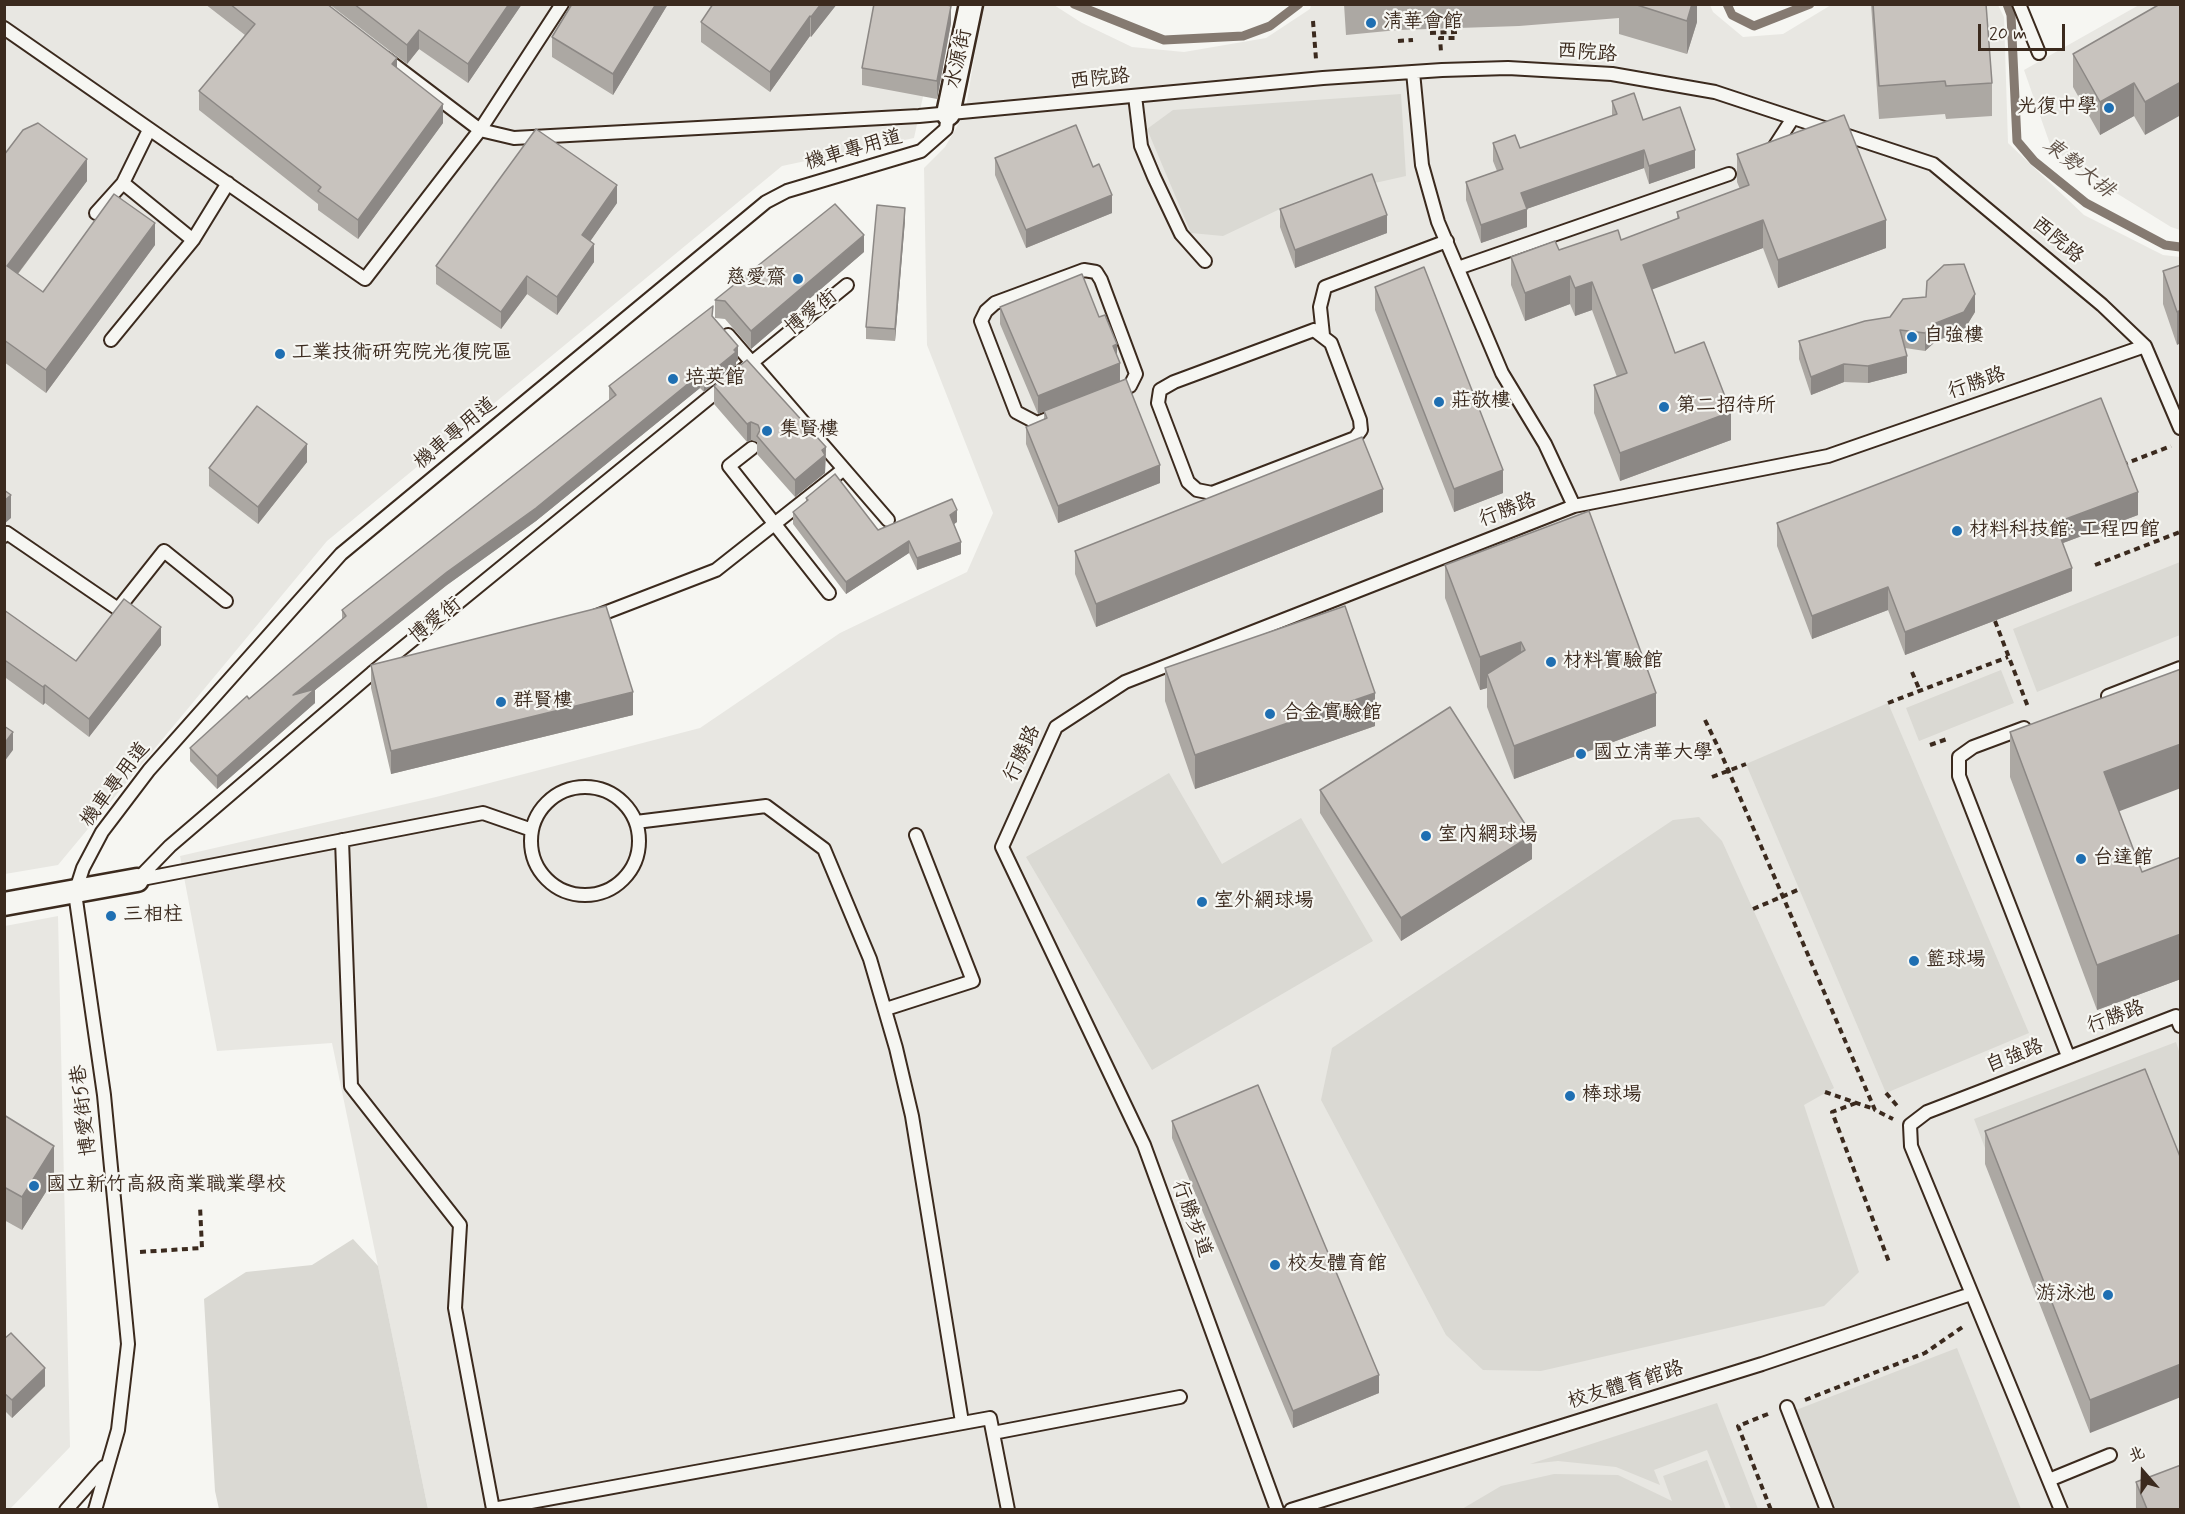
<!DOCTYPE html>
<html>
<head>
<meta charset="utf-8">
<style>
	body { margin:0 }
	#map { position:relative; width:2185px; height:1514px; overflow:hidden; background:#f6f6f2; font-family:Mynerve,"LXGW WenKai TC",sans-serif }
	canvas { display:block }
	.frame { position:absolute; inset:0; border:6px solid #3b2a1e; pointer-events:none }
	.north { position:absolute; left:2113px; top:1442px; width:60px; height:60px; -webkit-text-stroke:4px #f6f6f2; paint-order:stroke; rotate:340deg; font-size:16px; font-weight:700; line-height:24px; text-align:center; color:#3b2a1e }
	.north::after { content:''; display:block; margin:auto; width:21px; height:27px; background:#3b2a1e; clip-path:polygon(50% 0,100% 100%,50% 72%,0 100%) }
	.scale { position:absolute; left:1978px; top:24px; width:87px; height:27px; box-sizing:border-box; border:3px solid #3b2a1e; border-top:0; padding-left:8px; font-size:18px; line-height:21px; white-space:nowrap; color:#3b2a1e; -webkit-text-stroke:4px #f6f6f2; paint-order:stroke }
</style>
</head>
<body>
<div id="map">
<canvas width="2185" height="1514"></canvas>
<div class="frame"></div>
<div class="north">北</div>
<div class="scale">20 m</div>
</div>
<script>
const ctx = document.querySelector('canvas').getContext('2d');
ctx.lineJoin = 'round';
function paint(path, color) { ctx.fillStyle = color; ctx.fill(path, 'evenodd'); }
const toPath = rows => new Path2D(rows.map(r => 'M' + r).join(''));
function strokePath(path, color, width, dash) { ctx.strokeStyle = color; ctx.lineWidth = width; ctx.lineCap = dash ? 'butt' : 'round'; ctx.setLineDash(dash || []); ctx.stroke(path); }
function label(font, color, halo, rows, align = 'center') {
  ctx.font = font + ' Mynerve,"LXGW WenKai TC",sans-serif'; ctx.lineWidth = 4.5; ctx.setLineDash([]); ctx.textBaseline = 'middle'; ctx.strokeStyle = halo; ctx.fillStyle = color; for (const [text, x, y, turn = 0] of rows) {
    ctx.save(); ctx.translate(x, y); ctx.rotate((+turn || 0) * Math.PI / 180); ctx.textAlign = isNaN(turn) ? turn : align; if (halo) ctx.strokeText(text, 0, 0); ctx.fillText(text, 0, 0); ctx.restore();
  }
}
paint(toPath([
	[5,5,943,5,914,138,782,166,327,541,58,865,5,874],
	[983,5,1054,5,1082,23,1132,47,1184,52,1266,38,1310,9,1311,5,1710,5,1713,12,1743,37,1783,34,1831,5,1998,5,2004,17,2008,143,2084,215,2163,255,2180,257,2180,1509,428,1509,332,1043,217,1051,180,856,436,797,700,728,840,633,967,572,993,513,927,345,924,168,945,147,965,113],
	[2139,5,2180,5,2180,230,2171,227,2084,173,2051,147,2024,70],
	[58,916,70,1447,10,1509,5,1510,5,926]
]), '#e8e7e2');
paint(toPath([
	[1401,94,1406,176,1299,200,1223,236,1191,233,1147,129,1173,110],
	[2180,562,2180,635,2037,692,2013,629],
	[2001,670,2014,703,1919,741,1906,708],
	[1888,703,2029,1033,1886,1093,1746,764],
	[1169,773,1222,864,1301,818,1373,941,1152,1070,1026,857],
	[1699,817,1722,841,1834,1088,1804,1105,1859,1272,1824,1306,1541,1371,1483,1370,1446,1335,1321,1100,1332,1048,1673,820],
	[2176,1042,2180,1054,2180,1158,1988,1156,1974,1119],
	[353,1239,378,1266,428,1509,219,1509,215,1491,204,1299,246,1272,312,1265],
	[1957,1348,2021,1509,1836,1509,1796,1410],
	[1717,1403,1758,1509,1731,1509,1707,1450,1654,1470,1660,1485,1616,1467,1558,1461,1530,1464],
	[1707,1460,1726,1509,1462,1509,1501,1486,1554,1474,1618,1475,1672,1501,1663,1476]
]), '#dad9d3');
strokePath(toPath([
	[1074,4,1164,40,1243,36,1270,26,1299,4],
	[1727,4,1732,15,1754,26,1810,4],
	[2007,4,2011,15,2017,141,2034,161,2086,203,2165,245,2180,247]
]), '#857a71', 9);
const lane = toPath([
	[2019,4,2039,53],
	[4,28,365,279,480,130,514,138,919,116,1323,78,1442,70,1508,68,1612,74,1715,92,1933,164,2102,305,2145,346,2180,428],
	[385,58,480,130,562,4],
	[1413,72,1422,165,1438,222,1502,373,1545,444,1574,506],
	[1135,96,1141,146,1154,177,1181,234,1205,261],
	[1771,152,1793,118],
	[123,183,193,240],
	[96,213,123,183,149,130],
	[1458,268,1729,174],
	[1084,270,1096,272,1101,280,1136,374,1130,386,1037,423,1016,412,981,321,986,311,995,303,1084,270],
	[1314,330,1331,343,1360,420,1361,430,1355,438,1212,493,1197,490,1188,482,1158,403,1160,390,1174,382,1314,330],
	[728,335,888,520],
	[1323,335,1320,307,1325,287,1447,241],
	[111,340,193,240,228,183],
	[739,373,847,285],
	[752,448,729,466,829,593],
	[4,536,7,533,118,609,164,551,226,601],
	[594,617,716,570,844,469],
	[2108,696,2180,668],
	[2024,728,1973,747,1959,757,1959,776,2068,1056],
	'531 841a54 54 0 1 1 108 0a54 54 0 1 1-108 0Z',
	[636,822,766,806,824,849,870,959,896,1048,912,1116,962,1422],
	[342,840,351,1086,460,1225,455,1308,493,1509,990,1418,1008,1510],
	[137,880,170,846,372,673,726,384],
	[137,880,483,813,532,830],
	[886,1009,973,981,916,835],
	[1787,1407,1827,1510],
	[993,1433,1180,1397],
	[2049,1480,2110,1455],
	[66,1510,104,1467],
	[95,1510,118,1430,128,1344,104,1095,75,893,83,868,102,832,149,770,341,554,766,202,787,191,921,151,946,129,948,114],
	[1277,1510,1144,1145,1002,847,1056,727,1125,682,1574,506,1828,456,2145,346],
	[1291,1510,1762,1364,1971,1294],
	[2061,1510,1911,1146,1910,1125,1927,1112,2176,1016,2180,1026]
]);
const street = toPath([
	[948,114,971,4],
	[4,904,137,880]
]);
strokePath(lane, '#3b2a1e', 16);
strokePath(street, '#3b2a1e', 27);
strokePath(toPath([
	[1313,21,1316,59],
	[1430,33,1455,32,1455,38,1440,38,1441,52],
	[1398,41,1413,40],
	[2122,465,2171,446],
	[2095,565,2180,532],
	[1995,621,2028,707],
	[1912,672,1920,691],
	[1888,703,2008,657],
	[1705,720,1720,751,1875,1110,1893,1119],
	[1930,745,1947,739],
	[1712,777,1746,764],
	[1753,909,1800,889],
	[1825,1092,1874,1109],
	[1886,1093,1899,1108],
	[1856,1103,1832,1112,1889,1262],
	[140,1252,202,1248,200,1206],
	[1805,1400,1925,1353,1964,1326],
	[1768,1414,1738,1426,1771,1510]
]), '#3b2a1e', 4, [6, 4.5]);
strokePath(lane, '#f6f6f2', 12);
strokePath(street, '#f6f6f2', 22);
paint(toPath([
	[205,4,327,4,397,68,443,123,358,239,318,210,318,204,199,110,199,91,245,35],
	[329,4,522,4,468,83,419,49,407,64],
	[572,4,668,4,613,95,552,57,552,37],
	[837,4,811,37,810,36,770,92,701,42,701,22],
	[1344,4,1697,4,1697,22,1687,54,1619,34,1619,18,1519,26,1398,30,1346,35],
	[1871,4,1986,4,1992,83,1992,116,1946,119,1945,114,1879,119],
	[2160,4,2145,135,2134,116,2100,135,2073,87,2073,54],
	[951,23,937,99,862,85,862,68],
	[1612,101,1643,120,1695,168,1649,184,1644,168,1526,209,1527,227,1481,243,1466,200,1466,182,1497,171,1493,161,1493,143,1520,148,1612,116],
	[1737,154,1886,248,1778,288,1763,248,1652,289,1675,353,1731,440,1620,481,1594,413,1594,385,1617,377,1592,310,1575,316,1570,304,1525,321,1511,285,1511,257,1621,240,1677,219,1677,212,1740,189,1737,182],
	[4,155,87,181,18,274,43,292,155,245,46,393,4,362],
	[995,158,1093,167,1112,213,1026,248,995,175],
	[617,203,590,241,594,262,557,315,527,294,501,329,436,284,436,266],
	[1280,209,1387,233,1295,268,1280,227],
	[905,220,895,341,866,339,866,327],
	[864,252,751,349,725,319,715,318,715,300],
	[2181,265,2177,345,2163,304,2163,271],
	[1375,287,1503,493,1454,512,1375,310],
	[1000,307,1099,317,1117,357,1120,381,1038,414,1000,324],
	[1975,312,1964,330,1936,341,1925,351,1905,348,1907,373,1868,383,1844,382,1811,395,1799,359,1799,341],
	[713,317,738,360,736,362,736,365,704,392,700,388,536,521,447,585,315,690,315,703,217,789,190,761,190,748,342,620,342,610,609,400,609,386],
	[714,386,826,447,825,473,795,497,757,454,757,442,751,440,747,442,714,404],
	[1044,411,1160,483,1058,523,1026,444,1026,427,1044,419],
	[307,462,258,524,209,486,209,468],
	[806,498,878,530,957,522,954,524,961,554,917,570,909,553,846,594,793,524,793,512,806,502],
	[1383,512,1096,627,1075,574,1075,551],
	[2138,515,2063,543,2072,591,1905,655,1888,610,1812,639,1777,546,1777,523],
	[1445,565,1656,726,1514,779,1487,707,1487,688,1480,690,1445,598],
	[4,610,76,661,161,645,89,737,45,703,43,705,6,678,4,680],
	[371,665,633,715,391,774,371,688],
	[1165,668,1375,726,1195,789,1165,701],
	[2010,732,2119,812,2142,872,2181,857,2181,979,2097,1010,2010,777],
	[1320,790,1532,859,1401,941,1320,813],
	[4,1115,54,1179,22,1230,4,1220],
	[1172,1121,1379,1393,1293,1428,1172,1138],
	[1985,1131,2181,1159,2090,1433,1985,1164],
	[4,1339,45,1386,12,1418,4,1410],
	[2136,1482,2181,1509,2136,1509]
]), '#aca8a3');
paint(toPath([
	[509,4,522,4,468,83,468,64],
	[656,4,668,4,613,95,613,74],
	[821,4,837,4,811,37,811,17],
	[1692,4,1697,4,1697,22,1687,54,1687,21],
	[951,6,951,23,937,99,937,81],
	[810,16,810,36,770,92,770,72],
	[419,30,419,49,407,64,407,45],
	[397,58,397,77,392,64],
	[2181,82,2181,115,2145,135,2145,102],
	[2134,83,2134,116,2100,135,2100,102],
	[443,104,443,123,358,239,358,220],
	[1644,150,1644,168,1521,211,1521,193],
	[1695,150,1695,168,1649,184,1649,166],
	[87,159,87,181,7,288,7,266],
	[617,185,617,203,582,253,582,235],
	[1112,195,1112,213,1026,248,1026,230],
	[905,208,905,220,895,341,895,329],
	[1527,209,1527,227,1481,243,1481,225],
	[1387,215,1387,233,1295,268,1295,250],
	[1763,220,1763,248,1643,293,1643,265],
	[1886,220,1886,248,1778,288,1778,260],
	[155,223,155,245,46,393,46,370],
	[864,235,864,252,751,349,751,331],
	[594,244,594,262,557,315,557,297],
	[527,276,527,294,501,329,501,312],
	[1570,276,1570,304,1525,321,1525,293],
	[1592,282,1592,310,1575,316,1575,288],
	[1975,294,1975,312,1964,330,1936,341,1925,351,1925,333,1936,323],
	[2181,310,2181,343,2177,345,2177,312],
	[1117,344,1117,362,1113,346],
	[738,346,738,360,736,362,736,365,704,392,704,378],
	[1907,356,1907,373,1868,383,1868,366],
	[1120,363,1120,381,1038,414,1038,396],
	[1844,364,1844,382,1811,395,1811,377],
	[700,374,700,388,536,521,447,585,315,690,315,703,217,789,217,776,293,695,447,572],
	[1731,412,1731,440,1620,481,1620,453],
	[751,422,751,440,747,442,747,424],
	[307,444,307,462,258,524,258,507],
	[826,447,825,473,795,497,795,480],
	[1160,465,1160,483,1058,523,1058,506],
	[1503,470,1503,493,1454,512,1454,489],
	[1383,489,1383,512,1096,627,1096,604],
	[2138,492,2138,515,2055,546,2055,523],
	[11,495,11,518,4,524,4,501],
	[957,510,957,522,950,527,950,515],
	[909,541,909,553,846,594,846,582],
	[961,542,961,554,917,570,917,558],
	[2072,568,2072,591,1905,655,1905,632],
	[1888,587,1888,610,1812,639,1812,616],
	[161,627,161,645,89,737,89,719],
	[1521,642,1521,675,1487,674,1487,688,1480,690,1480,657],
	[6,661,6,678,4,680,4,662],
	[45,685,45,703,43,705,43,687],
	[633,692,633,715,391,774,391,751],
	[1375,693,1375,726,1195,789,1195,755],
	[1656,693,1656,726,1514,779,1514,746],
	[13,732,13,750,4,762,4,744],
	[2181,744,2181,788,2104,817,2104,772],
	[1532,835,1532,859,1401,941,1401,918],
	[2181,934,2181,979,2097,1010,2097,965],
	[54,1146,54,1179,22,1230,22,1197],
	[2181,1364,2181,1397,2090,1433,2090,1400],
	[45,1368,45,1386,12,1418,12,1400],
	[1379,1375,1379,1393,1293,1428,1293,1411]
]), '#8c8885');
const building = toPath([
	[230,4,327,4,397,58,392,64,443,104,358,220,318,191,321,187,199,91,255,24,230,4],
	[354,4,509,4,468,64,419,30,407,45,354,4],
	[572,4,656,4,613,74,552,37,572,4],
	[713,4,821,4,811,17,810,16,770,72,701,22,713,4],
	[874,4,944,4,951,6,937,81,862,68,874,4],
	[1634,4,1692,4,1687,21,1634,4],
	[1873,4,1986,4,1992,83,1946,86,1945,81,1879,86,1873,4],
	[2160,4,2181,4,2181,82,2145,102,2134,83,2100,102,2073,54,2160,4],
	[1634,93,1643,120,1680,107,1695,150,1649,166,1644,150,1521,193,1527,209,1481,225,1466,182,1503,169,1493,143,1515,135,1520,148,1617,114,1612,101,1634,93],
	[1844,115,1886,220,1778,260,1763,220,1643,265,1675,353,1704,342,1731,412,1620,453,1594,385,1627,373,1592,282,1575,288,1570,276,1525,293,1511,257,1555,241,1559,250,1618,230,1621,240,1679,218,1677,212,1749,185,1737,154,1844,115],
	[38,123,87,159,7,266,43,292,114,194,155,223,46,370,4,340,4,155,23,130,38,123],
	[1076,125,1093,167,1099,164,1112,195,1026,230,995,158,1076,125],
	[536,129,617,185,582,235,594,244,557,297,527,276,501,312,436,266,536,129],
	[1372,174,1387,215,1295,250,1280,209,1372,174],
	[835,204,864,235,751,331,725,301,715,300,835,204],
	[877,205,905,208,895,329,866,327,877,205],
	[1964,264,1975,294,1964,312,1936,323,1925,333,1900,330,1907,356,1868,366,1844,364,1811,377,1799,341,1865,321,1890,317,1903,299,1926,297,1927,281,1944,265,1964,264],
	[2181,265,2181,310,2177,312,2163,271,2181,265],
	[1424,267,1503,470,1454,489,1375,287,1424,267],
	[1082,274,1099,317,1105,315,1117,344,1113,346,1120,363,1038,396,1000,307,1082,274],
	[713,306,712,316,738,346,734,350,736,352,704,378,700,374,536,508,447,572,293,695,315,689,217,776,190,748,247,696,249,699,346,616,342,610,616,395,609,386,713,306],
	[747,360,826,447,822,450,825,455,795,480,757,436,760,430,758,425,751,422,747,424,714,386,747,360],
	[1126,379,1160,465,1058,506,1026,427,1047,418,1044,411,1126,379],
	[2101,398,2138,492,2055,523,2072,568,1905,632,1888,587,1812,616,1777,523,2101,398],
	[257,406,307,444,258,507,209,468,257,406],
	[1362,437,1383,489,1096,604,1075,551,1362,437],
	[835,474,878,530,952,499,957,510,950,515,961,542,917,558,909,541,846,582,793,512,808,500,806,498,835,474],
	[4,490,11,495,4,501,4,490],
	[1589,511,1656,693,1514,746,1487,674,1525,650,1521,642,1480,657,1445,565,1589,511],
	[124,599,161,627,89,719,45,685,43,687,6,661,4,662,4,610,76,661,124,599],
	[606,606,633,692,391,751,371,665,606,606],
	[1345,606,1375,693,1195,755,1165,668,1345,606],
	[2181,669,2181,744,2104,772,2142,872,2181,857,2181,934,2097,965,2010,732,2181,669],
	[1450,707,1532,835,1401,918,1320,790,1450,707],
	[4,726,13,732,4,744,4,726],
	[2145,1069,2181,1159,2181,1364,2090,1400,1985,1131,2145,1069],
	[1258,1085,1379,1375,1293,1411,1172,1121,1258,1085],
	[4,1115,54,1146,22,1197,4,1187,4,1115],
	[11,1333,45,1368,12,1400,4,1393,4,1339,11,1333],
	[2181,1465,2181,1509,2147,1509,2136,1482,2181,1465]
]);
paint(building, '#c8c3be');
strokePath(building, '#8c8885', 1.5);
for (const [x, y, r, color] of [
	[1371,23,6,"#1f6fb2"],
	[2109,108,6,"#1f6fb2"],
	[798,279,6,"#1f6fb2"],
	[1912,337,6,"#1f6fb2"],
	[280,354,6,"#1f6fb2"],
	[673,379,6,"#1f6fb2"],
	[1439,402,6,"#1f6fb2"],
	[1664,407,6,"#1f6fb2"],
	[767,431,6,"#1f6fb2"],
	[1957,531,6,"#1f6fb2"],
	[1551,662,6,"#1f6fb2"],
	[501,702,6,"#1f6fb2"],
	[1270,714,6,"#1f6fb2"],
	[1581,754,6,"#1f6fb2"],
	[1426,836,6,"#1f6fb2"],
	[2081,859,6,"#1f6fb2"],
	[1202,902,6,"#1f6fb2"],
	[111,916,6,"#1f6fb2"],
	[1914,961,6,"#1f6fb2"],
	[1570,1096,6,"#1f6fb2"],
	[34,1186,6,"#1f6fb2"],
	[1275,1265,6,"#1f6fb2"],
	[2108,1295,6,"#1f6fb2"]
]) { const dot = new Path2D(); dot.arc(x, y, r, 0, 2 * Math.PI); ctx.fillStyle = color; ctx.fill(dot); strokePath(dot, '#f6f6f2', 2); }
label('20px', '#3b2a1e', '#f6f6f2', [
	["清華會館",1383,23],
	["光復中學",2097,108,"right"],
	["慈愛齋",786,279,"right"],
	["自強樓",1924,337],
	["工業技術研究院光復院區",292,354],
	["培英館",685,379],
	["莊敬樓",1451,402],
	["第二招待所",1676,407],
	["集賢樓",779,431],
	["材料科技館: 工程四館",1969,531],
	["材料實驗館",1563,662],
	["群賢樓",513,702],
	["合金實驗館",1282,714],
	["國立清華大學",1593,754],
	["室內網球場",1438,836],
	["台達館",2093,859],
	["室外網球場",1214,902],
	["三相柱",123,916],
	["籃球場",1926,961],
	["棒球場",1582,1096],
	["國立新竹高級商業職業學校",46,1186],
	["校友體育館",1287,1265],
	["游泳池",2096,1295,"right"]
], 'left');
label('20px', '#3b2a1e', '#f6f6f2', [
	["西院路",1587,54,4],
	["水源街",960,59,-78],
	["西院路",1100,80,-6],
	["機車專用道",854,151,-16],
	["西院路",2057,241,40],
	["博愛街",812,313,-39],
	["行勝路",1977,384,-19],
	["機車專用道",456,434,-40],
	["行勝路",1508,511,-21],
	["博愛街",436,621,-39],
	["行勝路",1023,754,-65],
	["機車專用道",116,785,-53],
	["行勝路",2116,1018,-20],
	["自強路",2015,1057,-21],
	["博愛街5巷",85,1110,-97],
	["行勝步道",1191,1219,70],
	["校友體育館路",1626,1386,-17]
]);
label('italic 21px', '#605248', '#f6f6f2', [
	["東勢大排",2078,169,38]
]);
</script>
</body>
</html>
